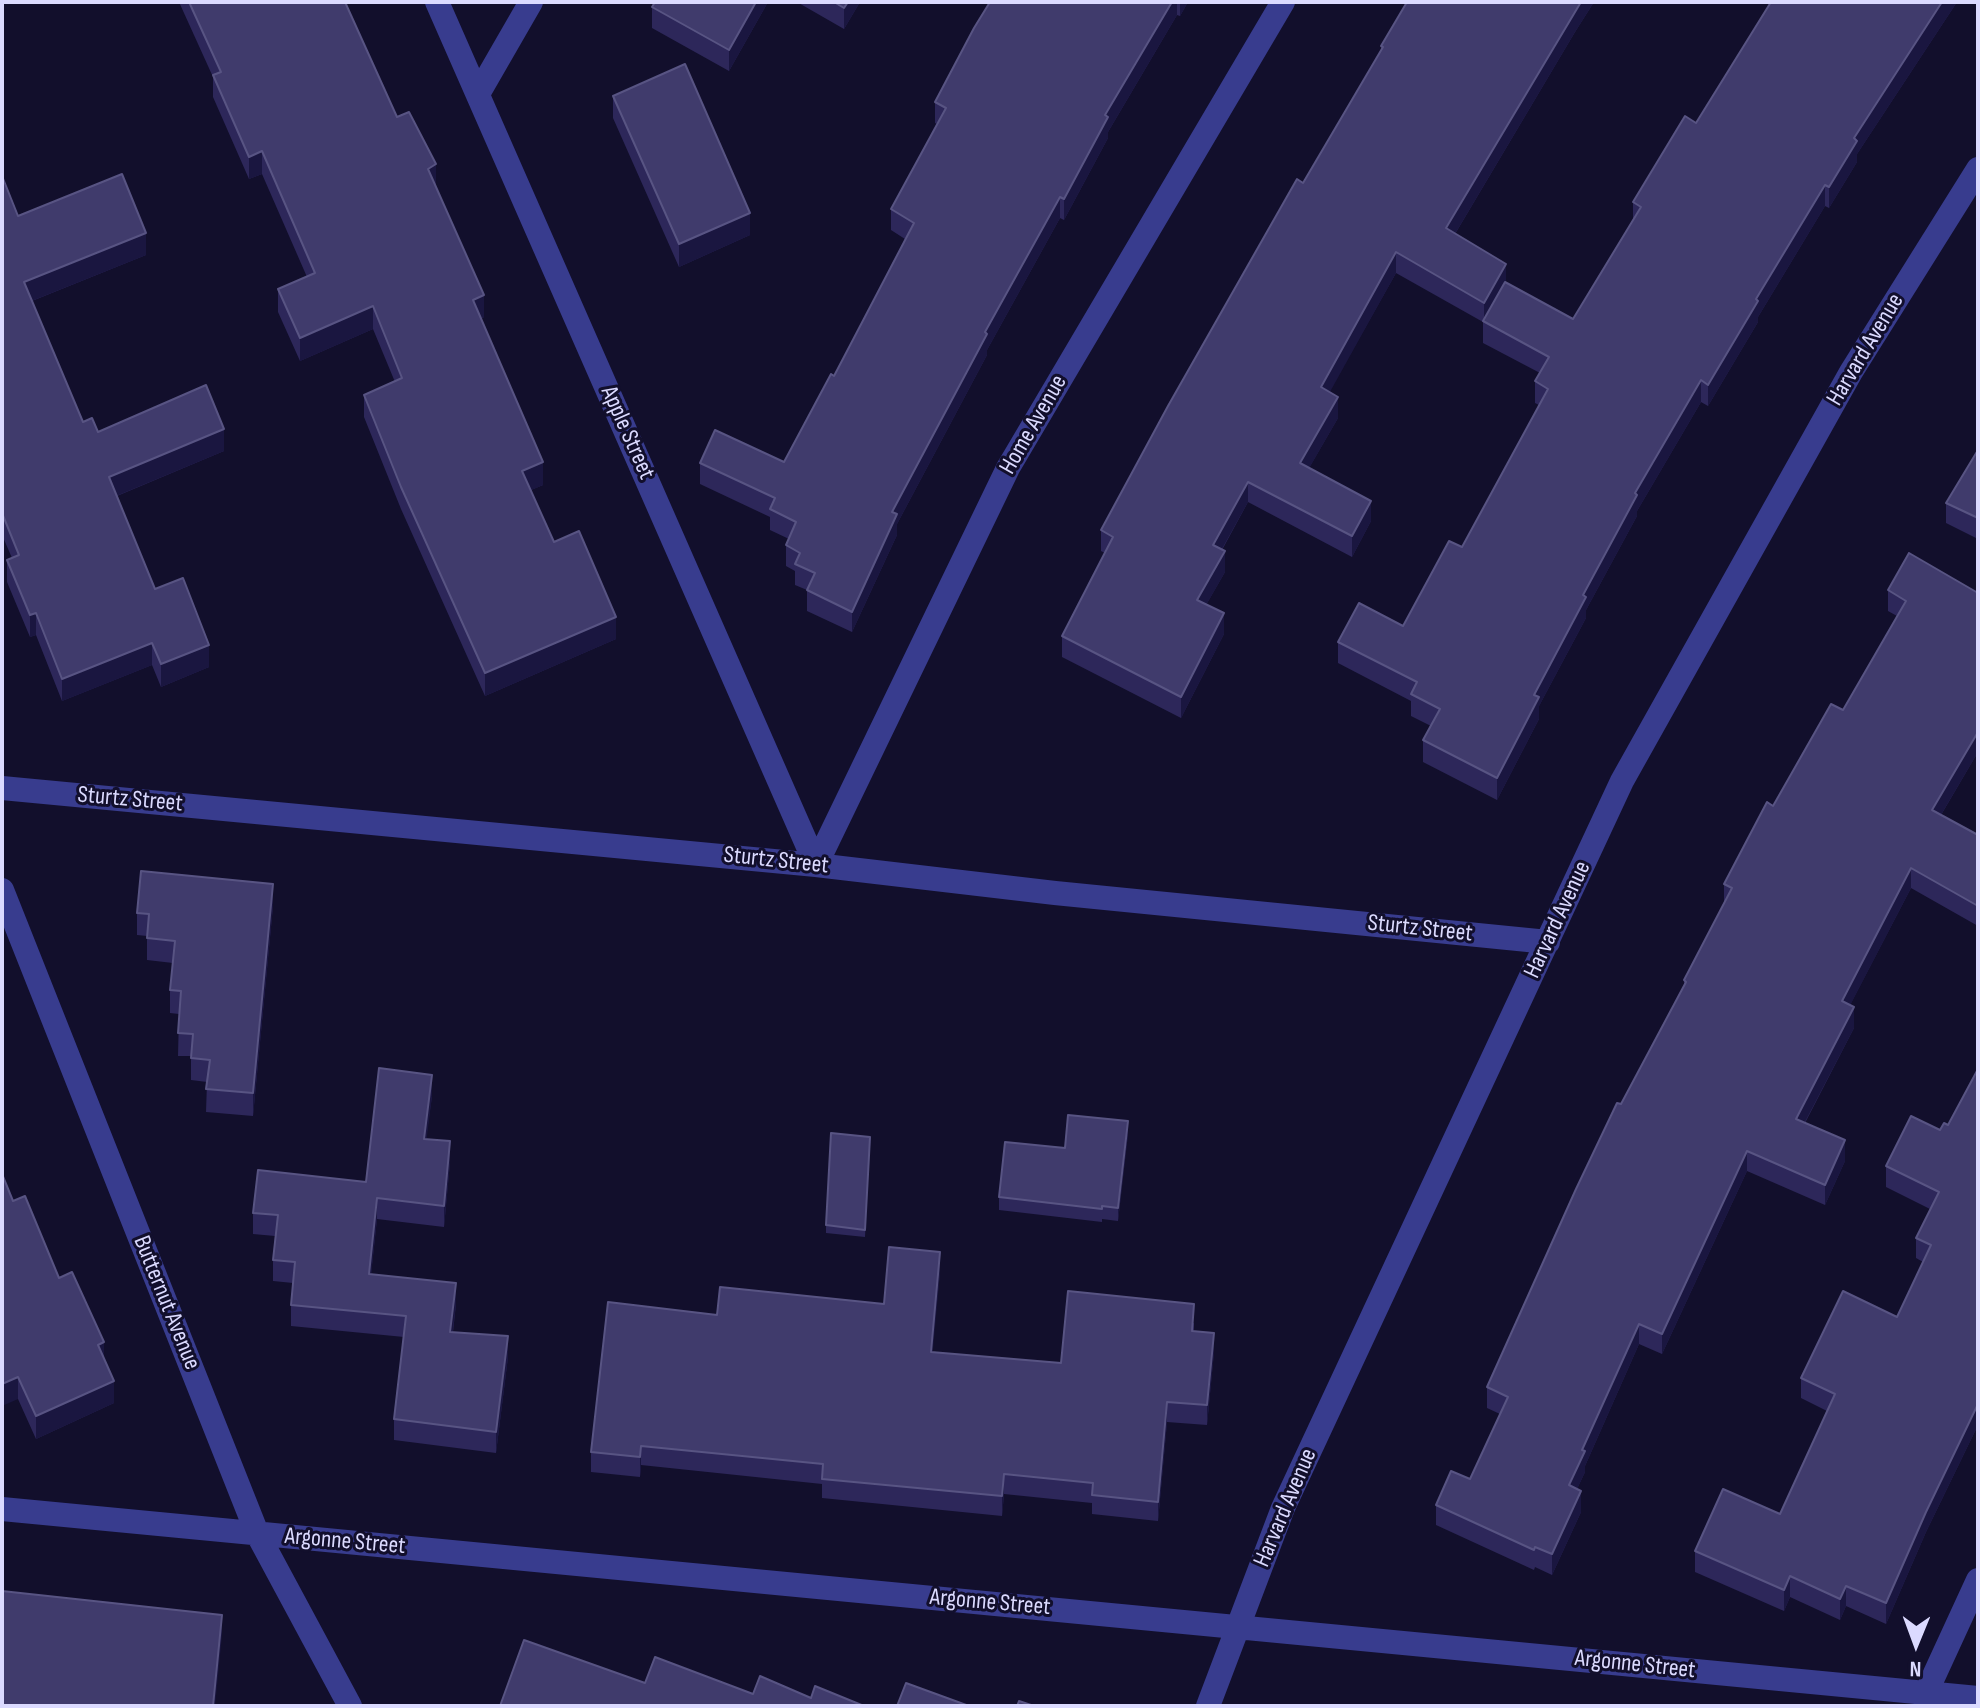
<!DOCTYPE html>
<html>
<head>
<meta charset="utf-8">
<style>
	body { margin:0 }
	#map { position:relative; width:1980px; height:1708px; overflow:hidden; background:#120f2c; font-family:"Sofia Sans Condensed",sans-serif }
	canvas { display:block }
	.frame { position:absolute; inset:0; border:4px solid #dbdaff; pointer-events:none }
	.north { position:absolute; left:1876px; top:1604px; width:80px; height:80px; -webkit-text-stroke:6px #120f2c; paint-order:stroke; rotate:181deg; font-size:22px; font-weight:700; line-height:32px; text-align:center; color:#dbdaff }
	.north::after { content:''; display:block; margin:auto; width:28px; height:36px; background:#dbdaff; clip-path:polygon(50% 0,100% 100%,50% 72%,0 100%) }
</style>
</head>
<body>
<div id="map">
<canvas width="1980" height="1708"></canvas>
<div class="frame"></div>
<div class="north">N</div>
</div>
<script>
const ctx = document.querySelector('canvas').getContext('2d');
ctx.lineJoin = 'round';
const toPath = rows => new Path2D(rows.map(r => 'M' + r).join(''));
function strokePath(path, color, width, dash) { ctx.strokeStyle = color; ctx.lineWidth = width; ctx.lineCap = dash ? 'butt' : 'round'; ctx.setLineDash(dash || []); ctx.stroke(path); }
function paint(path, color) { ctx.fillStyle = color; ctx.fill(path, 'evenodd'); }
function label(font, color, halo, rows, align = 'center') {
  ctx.font = font + ' "Sofia Sans Condensed",sans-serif'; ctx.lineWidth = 6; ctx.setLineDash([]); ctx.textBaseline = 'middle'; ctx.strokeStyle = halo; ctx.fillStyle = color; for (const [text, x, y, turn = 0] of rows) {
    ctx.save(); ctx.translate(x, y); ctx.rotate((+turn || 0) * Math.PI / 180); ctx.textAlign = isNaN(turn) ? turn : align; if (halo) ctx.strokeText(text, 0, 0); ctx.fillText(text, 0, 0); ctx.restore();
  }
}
strokePath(toPath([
	[437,2,816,865],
	[478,94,531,2],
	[2,788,816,865,1055,893,1548,942],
	[816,865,1008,468,1283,2],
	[2,890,257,1533,350,1706],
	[2,1509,1978,1698],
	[1926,1693,1978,1580],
	[1208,1706,1283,1508,1622,781,1851,372,1978,169]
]), '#383c8e', 24);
paint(toPath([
	[179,2,347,2,347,6,397,117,436,187,484,317,481,319,543,485,531,490,554,542,616,639,485,696,401,509,364,417,364,395,395,382,373,329,300,361,278,312,278,289,307,277,262,174,249,179,213,97,213,77],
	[655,2,768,2,729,71,652,28,652,7],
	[797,2,860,2,844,29],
	[990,2,1188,2,1180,16,1177,15,1108,132,1108,138,1064,220,1060,218,987,350,987,355,897,524,897,535,852,632,807,611,807,590,795,585,795,571,786,566,786,545,789,539,770,530,770,517,700,484,700,463,784,462,834,376,905,239,891,230,891,209,937,124,935,123,935,102],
	[1407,2,1594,2,1575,32,1455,234,1506,283,1573,319,1633,220,1633,202,1696,123,1770,4,1768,2,1957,2,1857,154,1857,162,1829,208,1825,206,1758,317,1758,322,1708,406,1701,402,1637,511,1637,516,1586,610,1586,618,1539,706,1539,719,1497,800,1423,762,1423,740,1431,726,1411,716,1411,701,1338,663,1338,642,1403,626,1462,547,1539,405,1535,403,1535,381,1540,373,1483,343,1483,322,1396,273,1329,392,1338,418,1309,468,1371,521,1352,557,1248,502,1222,550,1225,572,1206,605,1224,634,1181,718,1062,657,1062,636,1105,553,1101,551,1101,530,1381,51,1381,46],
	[613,96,750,235,679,267,613,118],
	[2,176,18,216,146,255,32,301,83,422,98,432,224,451,117,496,155,589,209,667,161,687,152,665,62,701,36,635,30,637,7,582,7,560,12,558,2,535],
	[1978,450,1978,539,1946,523,1946,503],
	[1909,553,1978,752,1941,815,1978,835,1978,926,1911,888,1850,1005,1854,1028,1805,1123,1845,1161,1825,1205,1747,1171,1662,1354,1639,1344,1585,1466,1585,1472,1577,1489,1581,1512,1552,1575,1535,1567,1534,1570,1436,1525,1436,1505,1470,1479,1500,1414,1487,1408,1487,1387,1621,1104,1684,985,1684,980,1724,903,1724,884,1773,806,1843,710,1897,616,1888,611,1888,590],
	[273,906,253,1116,206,1112,207,1082,191,1080,191,1056,178,1056,179,1014,170,1013,170,990,173,963,147,960,147,936,137,935,137,913],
	[1978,1069,1978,1425,1926,1532,1886,1624,1846,1606,1840,1620,1790,1597,1784,1611,1695,1572,1695,1551,1780,1514,1827,1411,1801,1398,1801,1378,1897,1317,1923,1262,1916,1258,1916,1238,1930,1209,1886,1187,1886,1166,1948,1125],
	[432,1096,426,1139,450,1162,444,1227,377,1219,371,1274,456,1304,453,1332,508,1357,496,1453,394,1440,394,1419,404,1337,291,1326,291,1305,293,1283,273,1281,273,1260,275,1236,253,1234,253,1213,366,1182],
	[1128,1134,1118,1221,1102,1219,1102,1222,999,1210,999,1197,1065,1148],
	[870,1137,865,1237,826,1233,826,1225],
	[13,1201,59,1278,104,1358,114,1403,36,1439,18,1399],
	[940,1272,932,1352,1061,1363,1194,1323,1194,1331,1214,1352,1207,1425,1167,1422,1158,1521,1092,1514,1092,1503,1004,1494,1002,1516,822,1498,822,1484,641,1465,640,1477,591,1472,591,1452,717,1315,884,1304]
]), '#2d275a');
paint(toPath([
	[756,2,768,2,729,71,729,50],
	[848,2,860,2,844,29,844,8],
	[1172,2,1177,2,1177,15,1108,132,1108,138,1064,220,1064,199,1105,115],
	[1180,2,1188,2,1180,16],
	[1581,2,1594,2,1575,32,1446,249,1446,228],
	[1942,2,1957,2,1857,154,1857,162,1829,208,1829,187,1854,138],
	[262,151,262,174,249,179,249,157],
	[436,164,436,186,428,169],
	[1825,185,1825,206,1758,317,1758,322,1708,406,1708,385,1756,299],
	[1060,197,1060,218,987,350,987,355,897,524,897,535,852,632,852,612,892,512,985,332],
	[750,213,750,235,679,267,679,244],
	[146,233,146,255,24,304,24,282],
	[1396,252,1396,273,1321,408,1321,387],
	[1506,264,1506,284,1484,323,1484,303],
	[484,295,484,317,473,322,473,300],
	[373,306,373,329,300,361,300,338],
	[1701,380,1701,402,1637,511,1637,516,1586,610,1586,618,1539,706,1539,719,1497,800,1497,778,1534,695,1583,595,1635,493],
	[1338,397,1338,418,1300,484,1300,463],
	[224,429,224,451,109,499,109,477],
	[543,462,543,485,522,494,522,471],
	[1248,482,1248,502,1213,565,1213,545],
	[1371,501,1371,521,1352,557,1352,536],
	[1225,551,1225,572,1197,621,1197,600],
	[36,613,36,635,30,637,30,615],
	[1224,613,1224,634,1181,718,1181,697],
	[616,617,616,639,485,696,485,673],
	[152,643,152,665,62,701,62,679],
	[209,645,209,667,161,687,161,664],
	[1978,732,1978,752,1932,830,1932,810],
	[1911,868,1911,888,1842,1021,1842,1001],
	[273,884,273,906,253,1116,253,1093],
	[1854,1007,1854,1028,1796,1139,1796,1119],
	[432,1075,432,1096,424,1160,424,1139],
	[1128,1121,1128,1134,1118,1221,1118,1208],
	[1845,1140,1845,1161,1825,1205,1825,1185],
	[450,1141,450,1162,444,1227,444,1206],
	[1747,1151,1747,1171,1662,1354,1662,1334],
	[377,1198,377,1219,369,1295,369,1274],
	[940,1252,940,1272,931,1372,931,1352],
	[456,1283,456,1304,450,1353,450,1332],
	[1639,1324,1639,1344,1585,1466,1585,1472,1569,1506,1569,1485,1582,1450],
	[1214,1333,1214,1352,1207,1425,1207,1405],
	[508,1336,508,1357,496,1453,496,1432],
	[104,1342,104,1365,98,1345],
	[18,1377,18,1399,2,1406,2,1384],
	[114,1381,114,1403,36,1439,36,1416],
	[1167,1402,1167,1422,1158,1521,1158,1502],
	[1978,1404,1978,1425,1926,1532,1886,1624,1886,1603,1926,1512],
	[641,1446,641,1465,640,1477,640,1457],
	[1004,1474,1004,1494,1002,1516,1002,1496],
	[1581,1491,1581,1512,1552,1575,1552,1554],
	[1790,1576,1790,1597,1784,1611,1784,1590],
	[1846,1586,1846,1606,1840,1620,1840,1599],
	[222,1615,222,1635,215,1706,213,1706]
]), '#1a1640');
const building = toPath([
	[189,2,345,2,397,117,409,112,436,164,428,169,484,295,473,300,543,462,522,471,554,542,579,531,616,617,485,673,401,487,364,395,402,378,373,306,300,338,278,289,315,273,262,151,249,157,213,75,221,72,189,2],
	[655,2,756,2,729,50,652,7,655,2],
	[834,2,848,2,844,8,834,2],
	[990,2,1172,2,1105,115,1108,117,1064,199,1060,197,985,332,987,334,892,512,897,514,852,612,807,590,815,573,795,564,800,553,786,545,796,522,770,509,775,498,700,463,715,430,784,462,831,374,834,376,914,223,891,209,946,108,935,102,974,28,990,2],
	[1407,2,1581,2,1446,228,1506,264,1484,303,1396,252,1321,387,1338,397,1300,463,1371,501,1352,536,1248,482,1213,545,1225,551,1197,600,1224,613,1181,697,1062,636,1113,537,1101,530,1168,406,1297,179,1303,183,1383,47,1381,46,1407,2],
	[1771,2,1942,2,1854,138,1857,141,1829,187,1825,185,1756,299,1758,301,1708,385,1701,380,1635,493,1637,495,1583,595,1586,597,1534,695,1539,697,1497,778,1423,740,1440,709,1411,694,1417,682,1338,642,1359,603,1403,626,1449,541,1462,547,1548,389,1535,381,1549,357,1483,321,1505,282,1573,319,1641,207,1633,202,1685,116,1696,123,1771,2],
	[685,64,750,213,679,244,613,96,685,64],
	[122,174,146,233,24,282,83,422,92,418,98,432,206,385,224,429,109,477,155,589,183,578,209,645,161,664,152,643,62,679,36,613,30,615,7,560,19,555,2,513,2,176,18,216,122,174],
	[1978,450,1978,518,1946,503,1978,450],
	[1909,553,1978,593,1978,732,1932,810,1978,835,1978,906,1911,868,1842,1001,1854,1007,1796,1119,1845,1140,1825,1185,1747,1151,1662,1334,1639,1324,1582,1450,1585,1451,1569,1485,1581,1491,1552,1554,1535,1547,1534,1550,1436,1505,1451,1471,1470,1479,1508,1397,1487,1387,1576,1189,1617,1103,1621,1104,1686,982,1684,980,1732,888,1724,884,1767,802,1773,806,1831,704,1843,710,1906,601,1888,590,1909,553],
	[141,871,273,884,253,1093,206,1089,210,1060,191,1058,193,1034,178,1033,181,991,170,990,175,941,147,938,149,914,137,913,141,871],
	[379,1068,432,1075,424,1139,450,1141,444,1206,377,1198,369,1274,456,1283,450,1332,508,1336,496,1432,394,1419,406,1316,291,1305,295,1262,273,1260,278,1215,253,1213,258,1170,366,1182,379,1068],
	[1978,1069,1978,1404,1926,1512,1886,1603,1846,1586,1840,1599,1790,1576,1784,1590,1695,1551,1723,1489,1780,1514,1835,1394,1801,1378,1843,1291,1897,1317,1931,1245,1916,1238,1939,1192,1886,1166,1911,1116,1940,1130,1944,1123,1948,1125,1978,1069],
	[1068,1115,1128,1121,1118,1208,1102,1206,1102,1209,999,1197,1005,1142,1065,1148,1068,1115],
	[831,1133,870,1137,865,1230,826,1225,831,1133],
	[2,1174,13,1201,25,1196,59,1278,72,1272,104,1342,98,1345,114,1381,36,1416,18,1377,2,1384,2,1174],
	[889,1247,940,1252,931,1352,1061,1363,1068,1291,1194,1304,1192,1331,1214,1333,1207,1405,1167,1402,1158,1502,1092,1495,1093,1483,1004,1474,1002,1496,822,1479,823,1464,641,1446,640,1457,591,1452,608,1302,717,1315,720,1287,884,1304,889,1247],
	[2,1591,222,1615,213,1706,2,1706,2,1591],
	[524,1640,645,1683,655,1657,753,1694,760,1676,811,1698,815,1686,864,1706,500,1706,524,1640],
	[906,1683,969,1706,897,1706,906,1683],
	[1019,1701,1034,1706,1017,1706,1019,1701]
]);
paint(building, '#403b6c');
strokePath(building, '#585483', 2);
label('24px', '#dbdaff', '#120f2c', [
	["Harvard Avenue",1866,350,-59],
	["Home Avenue",1034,425,-60],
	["Apple Street",627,433,66],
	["Sturtz Street",130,800,5],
	["Sturtz Street",776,861,6],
	["Harvard Avenue",1558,920,-65],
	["Sturtz Street",1420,929,6],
	["Butternut Avenue",166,1303,68],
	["Harvard Avenue",1286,1508,-67],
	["Argonne Street",345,1542,5],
	["Argonne Street",990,1603,5],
	["Argonne Street",1635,1665,6]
]);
</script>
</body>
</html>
